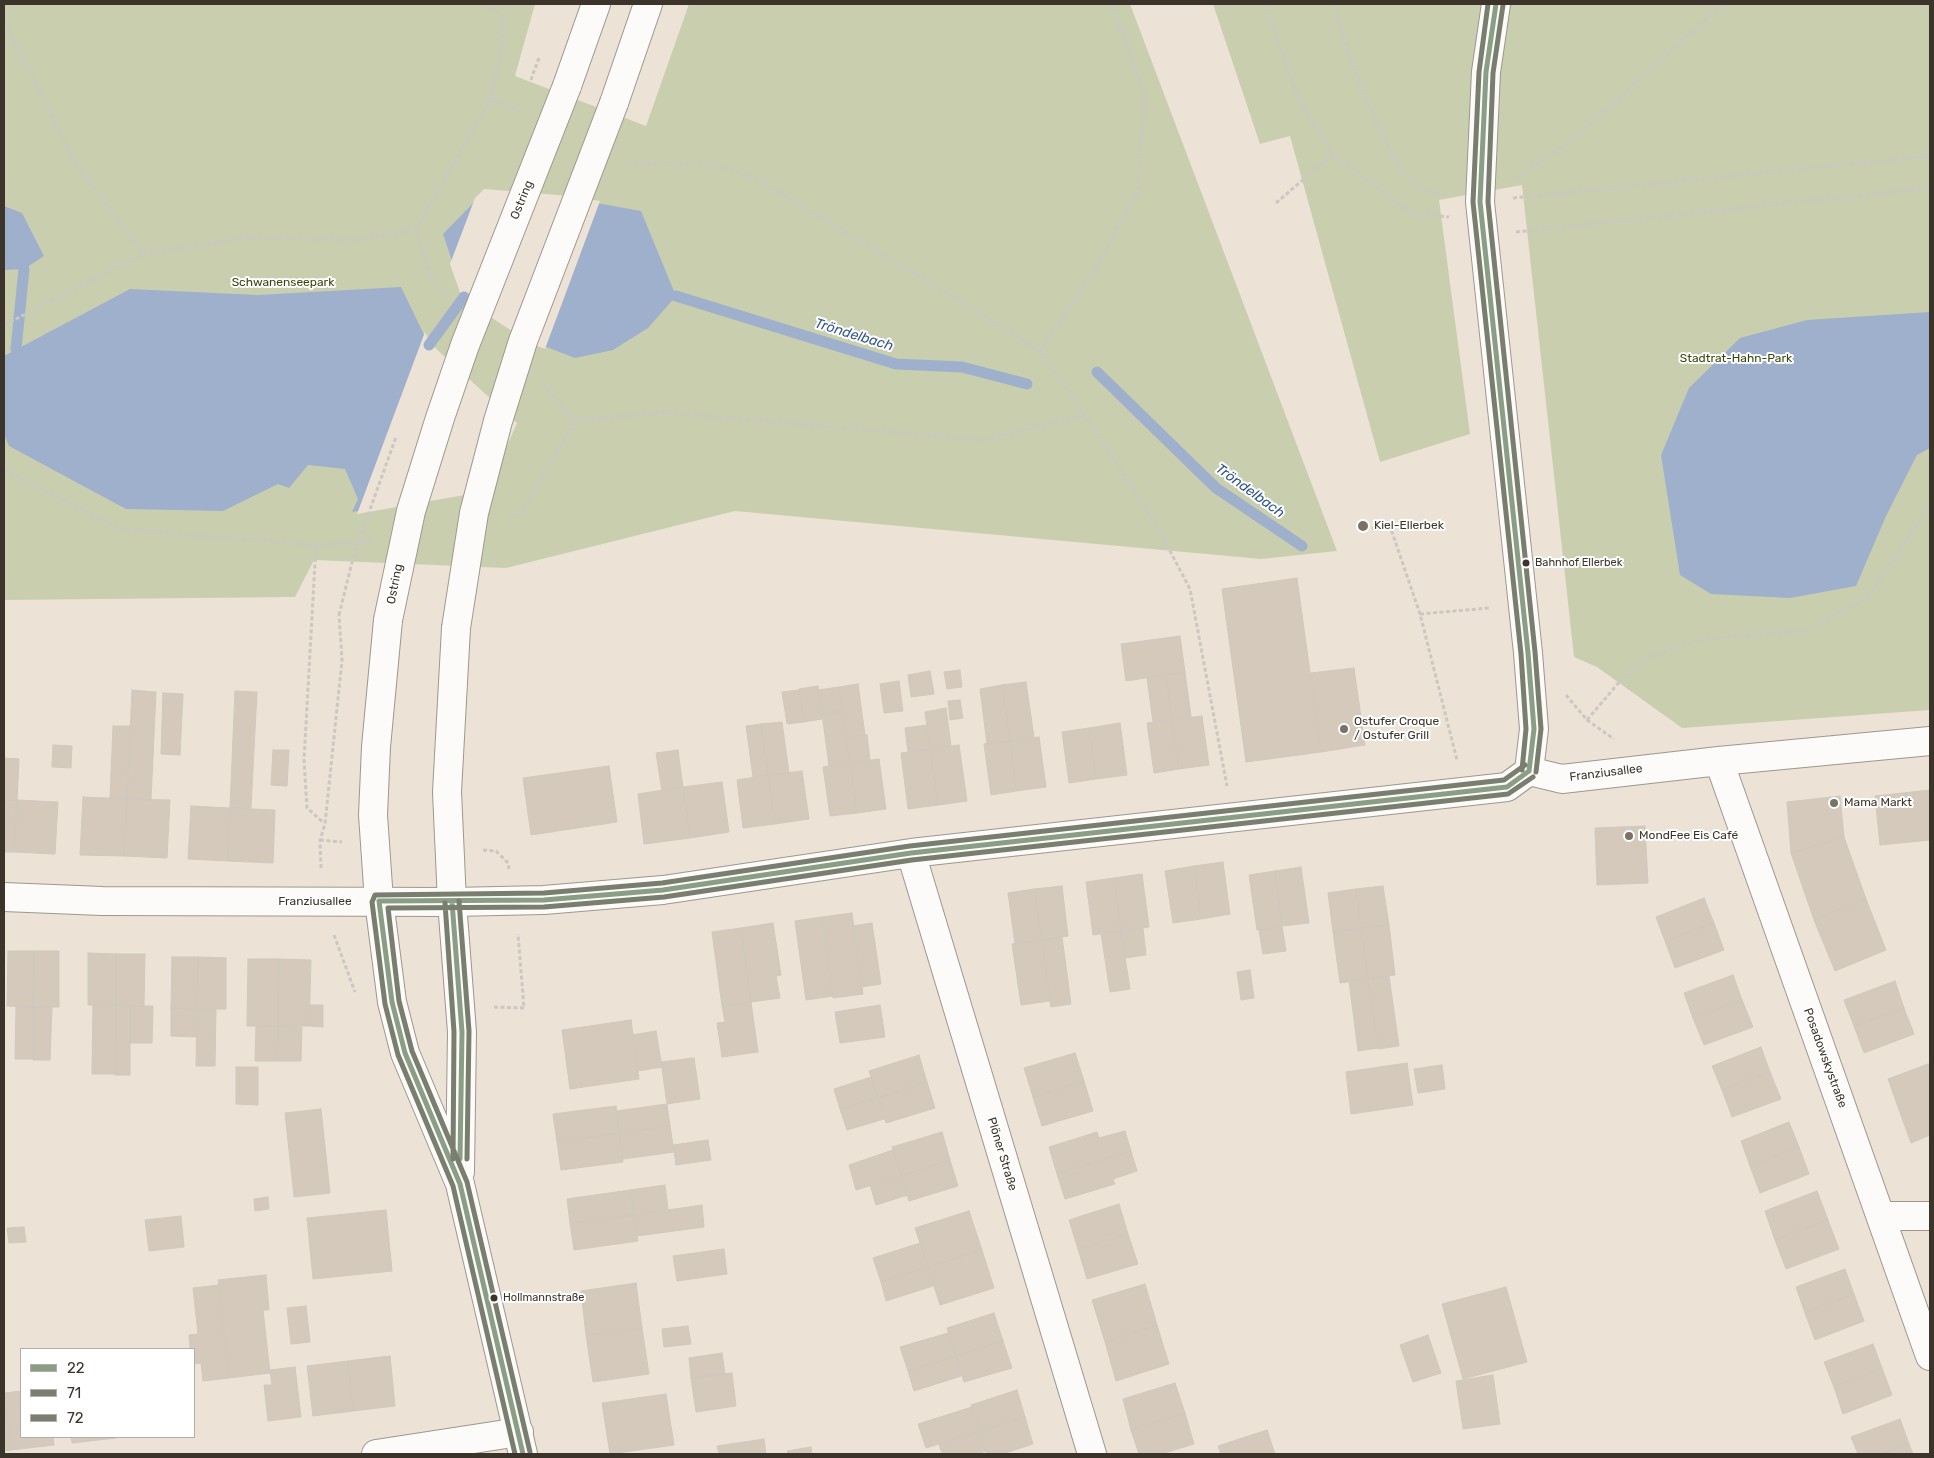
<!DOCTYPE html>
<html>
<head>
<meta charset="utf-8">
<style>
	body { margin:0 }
	#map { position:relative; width:1934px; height:1458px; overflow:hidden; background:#ece3d6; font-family:Rubik,sans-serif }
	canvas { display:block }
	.frame { position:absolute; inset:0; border:5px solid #3c342b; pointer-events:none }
	.legend { position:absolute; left:20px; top:1348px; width:175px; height:90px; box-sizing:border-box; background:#fff; border:1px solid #b1aeaa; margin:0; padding:6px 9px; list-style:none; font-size:15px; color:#3c342b }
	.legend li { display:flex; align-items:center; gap:10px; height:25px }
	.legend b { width:25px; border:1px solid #b1aeaa }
</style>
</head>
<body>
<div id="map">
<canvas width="1934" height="1458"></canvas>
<div class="frame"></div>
<ul class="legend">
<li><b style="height:6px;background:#8a9e85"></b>22</li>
<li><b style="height:6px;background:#797e6f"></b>71</li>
<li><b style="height:6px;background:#797e6f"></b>72</li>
</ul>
</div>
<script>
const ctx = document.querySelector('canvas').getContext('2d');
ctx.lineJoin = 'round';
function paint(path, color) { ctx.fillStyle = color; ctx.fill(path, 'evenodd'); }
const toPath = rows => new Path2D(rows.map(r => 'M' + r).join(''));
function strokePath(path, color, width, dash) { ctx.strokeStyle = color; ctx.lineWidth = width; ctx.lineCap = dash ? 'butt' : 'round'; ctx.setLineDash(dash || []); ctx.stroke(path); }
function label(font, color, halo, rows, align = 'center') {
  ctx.font = font + ' Rubik,sans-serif'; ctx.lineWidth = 4; ctx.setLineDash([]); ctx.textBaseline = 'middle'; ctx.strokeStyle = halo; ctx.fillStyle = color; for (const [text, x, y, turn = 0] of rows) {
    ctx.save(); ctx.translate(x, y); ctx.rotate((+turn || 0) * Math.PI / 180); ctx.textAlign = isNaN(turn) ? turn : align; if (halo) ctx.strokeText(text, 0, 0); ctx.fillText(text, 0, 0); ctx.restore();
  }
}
paint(toPath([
	[4,4,535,4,515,76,646,126,689,4,1130,4,1337,551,1261,559,735,511,506,568,314,560,295,597,4,600],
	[1213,4,1930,4,1930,710,1682,728,1597,667,1574,657,1522,185,1439,200,1470,434,1380,462,1290,136,1260,144]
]), '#c9cfae');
paint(toPath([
	[485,191,569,198,641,211,676,296,648,328,613,350,575,358,531,341,464,297,443,234],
	[4,206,22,213,44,256,24,269,4,270],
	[401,287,429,345,486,489,352,512,358,499,345,469,308,465,289,488,278,484,223,511,126,509,9,446,4,434,4,356,130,289,258,295],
	[1930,312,1930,448,1917,455,1886,516,1856,586,1790,598,1711,594,1680,575,1661,455,1689,388,1740,338,1807,320]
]), '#9eb0cc');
paint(toPath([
	[484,189,570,196,600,201,545,349,530,343,462,298,450,264,475,198],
	[425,332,431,344,517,423,487,491,357,514]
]), '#ece3d6');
strokePath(toPath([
	[676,296,896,364,962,367,1027,384],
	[429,345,464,297],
	[16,349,24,269],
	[1097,372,1216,488,1302,546]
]), '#9eb0cc', 11);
const building = toPath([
	[1297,578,1321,752,1246,762,1222,589,1297,578],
	[1180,636,1185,672,1126,681,1121,644,1180,636],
	[1354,668,1365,745,1321,752,1311,673,1354,668],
	[960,670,962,687,947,689,944,672,960,670],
	[930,671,934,694,911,697,908,675,930,671],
	[1185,672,1191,717,1172,720,1166,675,1185,672],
	[1166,675,1172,720,1153,722,1147,678,1166,675],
	[899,681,903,711,884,713,880,684,899,681],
	[1026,682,1034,737,1010,741,1002,685,1026,682],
	[858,684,865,735,846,737,839,687,858,684],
	[1002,685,1010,741,987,744,980,689,1002,685],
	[818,686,822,719,804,722,799,689,818,686],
	[839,687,842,711,822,714,818,690,839,687],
	[132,690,156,692,151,800,127,799,132,690],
	[799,690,804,722,787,724,782,692,799,690],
	[235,691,257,692,251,808,230,808,235,691],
	[163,693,183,694,180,755,161,754,163,693],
	[960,700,963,718,950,720,948,701,960,700],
	[946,708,951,746,930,749,925,712,946,708],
	[842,711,850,763,829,766,822,714,842,711],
	[1202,716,1209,765,1179,769,1172,720,1202,716],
	[1172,720,1179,769,1154,773,1147,723,1172,720],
	[782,722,789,773,768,775,761,724,782,722],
	[1120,723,1127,775,1096,779,1089,728,1120,723],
	[761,724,768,775,753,777,746,726,761,724],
	[927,725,930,749,908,752,905,728,927,725],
	[113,726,130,726,127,799,110,798,113,726],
	[1089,728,1096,779,1069,783,1062,732,1089,728],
	[867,735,870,760,850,763,846,737,867,735],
	[1039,737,1046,787,1016,791,1010,741,1039,737],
	[1010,741,1016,791,991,795,984,744,1010,741],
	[53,745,72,746,71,768,52,767,53,745],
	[959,745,967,801,938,805,930,749,959,745],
	[930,749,938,805,908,809,901,753,930,749],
	[273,750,289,750,287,786,271,785,273,750],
	[678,750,683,787,662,791,656,753,678,750],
	[4,758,19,759,17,800,4,800,4,758],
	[879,759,886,809,857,813,850,763,879,759],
	[850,763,857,813,830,816,823,767,850,763],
	[609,766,617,822,531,835,523,778,609,766],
	[802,771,809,819,775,824,768,775,802,771],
	[768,775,775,824,743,828,737,780,768,775],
	[722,782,729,832,690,838,683,787,722,782],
	[683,787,690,838,644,844,638,794,683,787],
	[1930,790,1930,840,1880,845,1875,796,1930,790],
	[1840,796,1844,837,1791,853,1787,802,1840,796],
	[83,797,127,799,124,856,80,855,83,797],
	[127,799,170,800,167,858,124,856,127,799],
	[4,800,17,800,14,852,4,852,4,800],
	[17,800,58,802,55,854,14,852,17,800],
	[191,806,230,808,228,861,188,859,191,806],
	[230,808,275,810,273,863,228,861,230,808],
	[1645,826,1648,883,1597,885,1595,828,1645,826],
	[1844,837,1866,899,1814,920,1791,853,1844,837],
	[1223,862,1230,914,1201,919,1194,866,1223,862],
	[1194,866,1201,919,1173,923,1165,871,1194,866],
	[1301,867,1309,923,1282,926,1275,871,1301,867],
	[1275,871,1282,926,1257,930,1249,875,1275,871],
	[1142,874,1149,927,1121,931,1114,878,1142,874],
	[1114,878,1121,931,1093,935,1086,882,1114,878],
	[1062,886,1068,936,1042,940,1034,889,1062,886],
	[1383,886,1389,925,1361,928,1356,889,1383,886],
	[1034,889,1042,940,1015,944,1008,893,1034,889],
	[1356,889,1361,928,1333,932,1328,893,1356,889],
	[1704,898,1714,923,1665,941,1656,917,1704,898],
	[1866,899,1886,950,1835,971,1814,920,1866,899],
	[852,913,863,994,833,998,822,917,852,913],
	[822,917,833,996,806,1000,795,921,822,917],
	[773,923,781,975,776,976,780,998,751,1002,741,928,773,923],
	[872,923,881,984,862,987,853,926,872,923],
	[1714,923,1724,950,1675,968,1665,941,1714,923],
	[1389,925,1395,975,1368,979,1361,928,1389,925],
	[1282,926,1286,951,1263,954,1259,930,1282,926],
	[741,928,751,1002,722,1006,712,932,741,928],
	[1143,928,1146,955,1125,958,1121,931,1143,928],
	[1361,928,1368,979,1340,983,1333,932,1361,928],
	[1121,931,1130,989,1110,992,1101,933,1121,931],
	[1062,937,1071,1004,1051,1007,1042,940,1062,937],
	[1042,940,1050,1001,1021,1005,1012,944,1042,940],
	[8,951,34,951,33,1007,7,1006,8,951],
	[34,951,59,951,59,1007,33,1007,34,951],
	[88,953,116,954,116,1005,88,1005,88,953],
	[116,954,145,954,144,1006,116,1005,116,954],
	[172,957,198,957,197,1009,171,1008,172,957],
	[198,957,226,958,226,1009,197,1009,198,957],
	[248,959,279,959,278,1026,247,1026,248,959],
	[279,959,311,960,309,1026,278,1026,279,959],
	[1250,970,1254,998,1241,1000,1237,972,1250,970],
	[1733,975,1742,1000,1693,1018,1684,993,1733,975],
	[1389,976,1399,1046,1378,1049,1368,979,1389,976],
	[1368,979,1378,1048,1358,1051,1349,981,1368,979],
	[1895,981,1904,1008,1854,1026,1844,1000,1895,981],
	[1742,1000,1753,1027,1704,1045,1693,1018,1742,1000],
	[751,1002,758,1052,722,1057,717,1023,725,1022,722,1006,751,1002],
	[93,1005,116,1005,115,1074,92,1074,93,1005],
	[116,1005,130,1006,130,1075,115,1075,116,1005],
	[310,1005,323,1005,323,1027,309,1026,310,1005],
	[880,1005,885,1037,840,1043,835,1012,880,1005],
	[130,1006,153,1006,152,1043,130,1043,130,1006],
	[16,1007,33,1007,33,1059,15,1059,16,1007],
	[33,1007,52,1007,50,1060,33,1060,33,1007],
	[171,1008,197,1009,197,1037,171,1036,171,1008],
	[1904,1008,1914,1034,1864,1053,1854,1026,1904,1008],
	[197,1009,216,1009,215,1066,196,1066,197,1009],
	[631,1020,639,1079,570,1089,562,1030,631,1020],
	[256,1026,278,1026,277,1061,255,1061,256,1026],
	[278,1026,302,1027,301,1061,277,1061,278,1026],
	[656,1031,662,1067,638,1071,632,1035,656,1031],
	[1761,1047,1770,1072,1722,1090,1712,1066,1761,1047],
	[1075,1053,1084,1081,1033,1097,1024,1068,1075,1053],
	[919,1055,927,1082,878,1098,869,1071,919,1055],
	[694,1058,700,1099,667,1104,661,1062,694,1058],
	[1407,1063,1413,1105,1351,1114,1346,1072,1407,1063],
	[1928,1064,1930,1069,1930,1135,1911,1143,1888,1079,1928,1064],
	[1442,1065,1445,1089,1418,1093,1414,1069,1442,1065],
	[236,1067,258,1067,258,1105,236,1104,236,1067],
	[1770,1072,1781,1099,1732,1117,1722,1090,1770,1072],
	[871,1077,878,1098,840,1109,834,1089,871,1077],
	[1084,1081,1093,1111,1042,1126,1033,1097,1084,1081],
	[927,1082,935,1108,886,1123,878,1098,927,1082],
	[878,1098,884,1119,847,1130,840,1109,878,1098],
	[667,1104,670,1126,619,1133,616,1111,667,1104],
	[616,1106,619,1133,557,1142,553,1114,616,1106],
	[321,1109,330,1193,294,1197,285,1113,321,1109],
	[1789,1122,1799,1147,1750,1166,1741,1141,1789,1122],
	[670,1126,674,1152,623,1159,619,1133,670,1126],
	[1125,1131,1131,1151,1057,1174,1049,1147,1097,1132,1099,1138,1125,1131],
	[942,1132,950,1160,902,1176,892,1147,942,1132],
	[619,1133,623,1162,561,1170,557,1142,619,1133],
	[708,1140,711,1160,676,1165,673,1145,708,1140],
	[1799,1147,1809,1174,1760,1193,1750,1166,1799,1147],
	[893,1150,902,1176,856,1190,849,1165,893,1150],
	[1131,1151,1137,1171,1113,1179,1115,1184,1065,1199,1057,1174,1131,1151],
	[950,1160,958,1186,909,1201,902,1176,950,1160],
	[902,1176,908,1195,876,1205,870,1185,902,1176],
	[665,1185,668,1209,634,1215,630,1190,665,1185],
	[630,1190,634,1215,570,1223,567,1199,630,1190],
	[1817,1191,1828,1220,1775,1240,1765,1211,1817,1191],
	[268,1197,269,1209,255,1211,254,1199,268,1197],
	[1119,1204,1128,1234,1078,1249,1069,1220,1119,1204],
	[702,1205,704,1227,637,1236,634,1215,702,1205],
	[386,1210,392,1271,313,1279,307,1218,386,1210],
	[969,1211,982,1250,928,1267,915,1228,969,1211],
	[634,1215,638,1241,574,1250,570,1223,634,1215],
	[181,1216,184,1247,149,1251,145,1220,181,1216],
	[1828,1220,1839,1249,1786,1269,1775,1240,1828,1220],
	[24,1227,26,1242,9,1243,7,1228,24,1227],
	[1128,1234,1138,1264,1087,1279,1078,1249,1128,1234],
	[920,1243,928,1267,881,1282,873,1258,920,1243],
	[724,1249,727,1274,677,1281,673,1256,724,1249],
	[982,1250,994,1288,940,1305,928,1267,982,1250],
	[928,1267,933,1286,886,1301,881,1282,928,1267],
	[1845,1269,1854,1294,1805,1313,1796,1287,1845,1269],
	[266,1275,269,1310,263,1310,270,1373,229,1378,218,1280,266,1275],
	[636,1283,642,1328,586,1335,581,1291,636,1283],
	[1145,1284,1157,1325,1105,1342,1092,1300,1145,1284],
	[219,1285,229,1378,203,1381,201,1363,194,1364,194,1349,190,1349,189,1335,198,1334,193,1288,219,1285],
	[1506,1287,1527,1362,1463,1379,1442,1304,1506,1287],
	[1854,1294,1864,1321,1815,1340,1805,1313,1854,1294],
	[306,1306,310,1342,291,1344,287,1308,306,1306],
	[994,1313,1003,1341,956,1356,947,1328,994,1313],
	[1157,1325,1169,1364,1116,1381,1105,1342,1157,1325],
	[688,1326,691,1344,664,1347,662,1329,688,1326],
	[642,1328,649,1374,593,1382,586,1335,642,1328],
	[948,1333,956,1356,908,1371,900,1347,948,1333],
	[1428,1335,1441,1373,1413,1382,1400,1345,1428,1335],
	[1003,1341,1012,1368,964,1382,956,1356,1003,1341],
	[1873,1344,1882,1368,1834,1387,1824,1362,1873,1344],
	[722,1353,725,1374,691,1378,689,1358,722,1353],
	[390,1356,395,1406,353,1411,348,1361,390,1356],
	[956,1356,961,1376,914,1391,908,1371,956,1356],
	[348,1361,353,1411,313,1416,307,1366,348,1361],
	[295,1367,301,1417,268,1421,264,1385,272,1385,270,1370,295,1367],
	[1882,1368,1892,1395,1843,1414,1834,1387,1882,1368],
	[732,1373,736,1406,696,1412,691,1378,732,1373],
	[1493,1375,1500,1424,1463,1429,1456,1381,1493,1375],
	[1175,1383,1185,1413,1131,1430,1123,1399,1175,1383],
	[1017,1390,1025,1417,980,1431,971,1405,1017,1390],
	[21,1391,21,1437,53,1437,54,1445,11,1450,5,1393,21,1391],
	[4,1393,11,1450,4,1451,4,1393],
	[666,1394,674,1445,610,1454,602,1403,666,1394],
	[972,1407,980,1431,926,1448,918,1424,972,1407],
	[1185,1413,1194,1444,1161,1454,1139,1454,1131,1430,1185,1413],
	[1025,1417,1033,1444,1002,1454,987,1454,980,1431,1025,1417],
	[1900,1419,1909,1444,1882,1454,1858,1454,1851,1437,1900,1419],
	[1267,1430,1275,1454,1221,1454,1218,1446,1267,1430],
	[980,1431,986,1451,977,1454,942,1454,939,1444,980,1431],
	[71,1437,115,1437,116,1438,72,1443,71,1437],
	[764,1439,766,1454,719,1454,717,1446,764,1439],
	[1909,1444,1913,1454,1882,1454,1909,1444],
	[811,1447,812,1454,788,1454,787,1451,811,1447]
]);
paint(building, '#d5c9bb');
strokePath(building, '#cfc8be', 1);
const minor = toPath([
	[1496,4,1486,72,1480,202,1528,653,1534,729,1529,771],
	[1719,761,1930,1356],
	[1529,771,1562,779,1719,761,1930,741],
	[911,853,1092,1454],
	[4,897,102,901,452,902,544,900,663,890,911,853,1507,787,1529,771],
	[1881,1216,1930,1216],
	[376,1454,519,1432]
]);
const primary = toPath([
	[379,901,392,1002,405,1053,460,1184,523,1454],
	[452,902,462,1032,460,1172]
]);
const trunk = toPath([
	[567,86,596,4],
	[614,103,648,4],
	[379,901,373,815,376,747,388,620],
	[452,902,447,792,456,628]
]);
strokePath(minor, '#9e978d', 30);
strokePath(primary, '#9e978d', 30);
strokePath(trunk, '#9e978d', 30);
strokePath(toPath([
	[486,4,503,14,502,45,491,98],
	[1265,4,1298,98,1333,154,1411,213,1449,217],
	[1335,4,1347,51,1375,120,1400,169,1423,190,1447,196],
	[4,21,75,163,144,254],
	[533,74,539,58],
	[627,164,709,163,753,177,914,273,1040,351,1085,415,1159,530,1190,589,1227,786],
	[1515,178,1571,141,1723,4],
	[1513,198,1930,156],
	[1276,203,1333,154],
	[416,229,432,280,448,298],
	[1516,232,1930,188],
	[4,325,144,254,242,238,362,240,416,229,491,98,520,112],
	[1040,351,1095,270,1137,192,1145,94,1111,4],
	[543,384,575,421],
	[4,470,120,529,316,545,370,542],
	[508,520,522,512,575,421,664,412,982,440,1085,415],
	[1372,529,1389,523,1420,614,1457,760],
	[316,545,304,760,307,808,324,823],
	[1420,614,1489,608],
	[1566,695,1587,720,1614,739],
	[1587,720,1621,680,1646,658,1701,639,1809,630,1868,597,1930,505],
	[320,840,342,842],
	[483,850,496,851,508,863,509,869],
	[321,868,320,840,325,824,342,660,339,615],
	[334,935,355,992],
	[494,1007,524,1008,518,934]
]), '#cbc7c3', 3, [4, 2.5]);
strokePath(minor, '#fcfbf9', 28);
strokePath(primary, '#fcfbf9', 28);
strokePath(trunk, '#fcfbf9', 28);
const trunkBridge = toPath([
	[388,620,411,511,440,418,465,345,567,86],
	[456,628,474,513,498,421,523,341,614,103]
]);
strokePath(trunkBridge, '#9e978d', 30, []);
strokePath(toPath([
	[531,80,533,74],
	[339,615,354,554,396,437]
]), '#cbc7c3', 3, [4, 2.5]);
strokePath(trunkBridge, '#fcfbf9', 28);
strokePath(toPath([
	[1496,4,1486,72,1480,202,1528,653,1534,729,1529,771],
	[452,902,462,1032,460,1159],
	[523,1454,460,1184,405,1053,392,1002,379,901,544,900,663,890,911,853,1507,787,1529,771]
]), '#8a9e85', 5);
strokePath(toPath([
	[1488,4,1479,72,1473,202,1521,654,1526,729,1522,770],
	[445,903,454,1032,453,1159],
	[530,1452,467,1182,412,1051,399,1001,388,908,544,907,664,897,912,860,1508,794,1533,777]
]), '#797e6f', 5);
strokePath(toPath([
	[1503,5,1493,73,1488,202,1535,652,1541,729,1536,772],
	[459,901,469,1031,467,1159],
	[515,1454,453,1186,398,1055,385,1004,372,902,375,895,544,893,662,883,910,846,1504,780,1525,765]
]), '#797e6f', 5);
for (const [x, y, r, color] of [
	[1363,526,6,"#7a7167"],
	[1526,563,4.5,"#3c342b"],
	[1344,729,5,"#7a7167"],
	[1834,803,5,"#7a7167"],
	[1629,836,5,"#7a7167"],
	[494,1298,4.5,"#3c342b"]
]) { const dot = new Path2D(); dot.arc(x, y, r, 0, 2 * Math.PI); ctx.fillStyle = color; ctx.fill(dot); strokePath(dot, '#fff', 2); }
label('11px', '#3c342b', '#fff', [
	["Bahnhof Ellerbek",1535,563],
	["Hollmannstraße",503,1298]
], 'left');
label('12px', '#3c342b', '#fff', [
	["Ostring",522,200,-68],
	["Ostring",395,584,-79],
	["Franziusallee",1606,773,-7],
	["Franziusallee",315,902],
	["Posadowskystraße",1825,1058,70],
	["Plöner Straße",1002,1154,73]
]);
label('12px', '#36470c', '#fff', [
	["Schwanenseepark",283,283],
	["Stadtrat-Hahn-Park",1736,359]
]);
label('12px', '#3c342b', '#fff', [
	["Kiel-Ellerbek",1374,526],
	["Ostufer Croque",1354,722],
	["/ Ostufer Grill",1354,736],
	["Mama Markt",1844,803],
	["MondFee Eis Café",1639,836]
], 'left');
label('italic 14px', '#325792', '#fff', [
	["Tröndelbach",854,335,17],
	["Tröndelbach",1250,491,36]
]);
</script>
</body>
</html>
